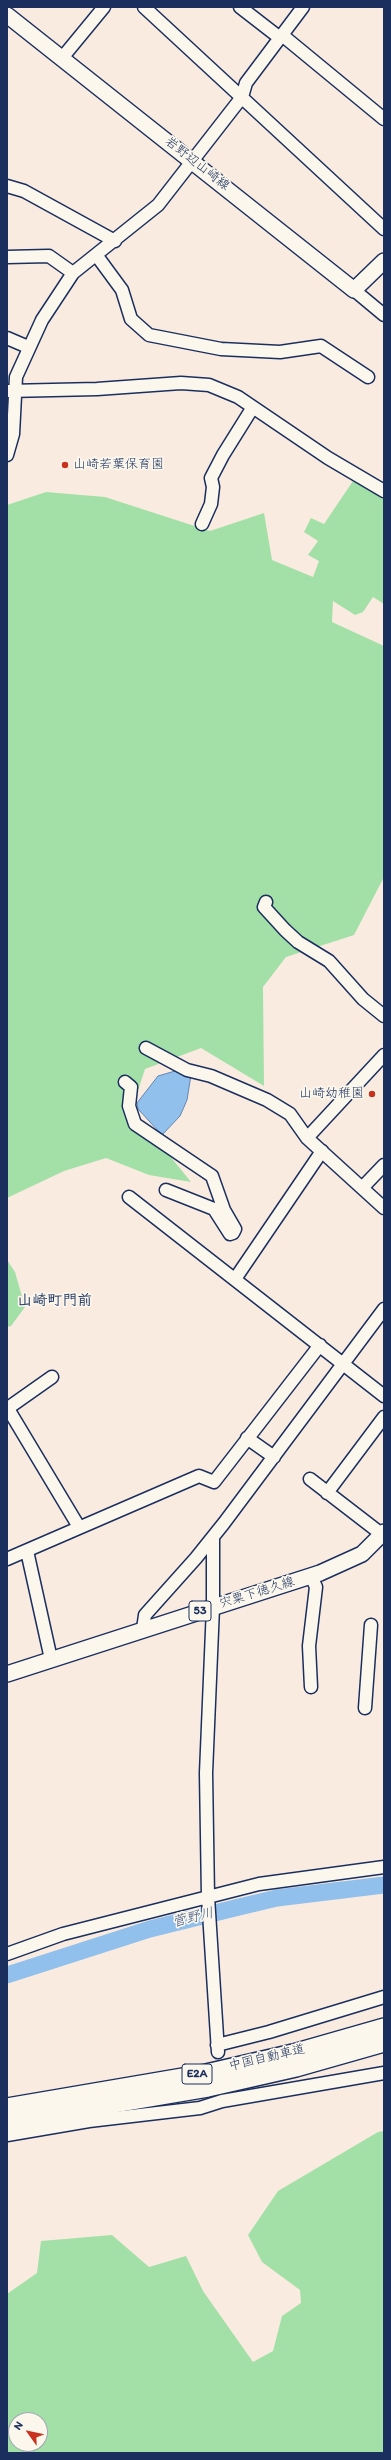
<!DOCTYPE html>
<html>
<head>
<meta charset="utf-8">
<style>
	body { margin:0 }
	#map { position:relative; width:391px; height:2460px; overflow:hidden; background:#faebe0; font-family:Itim,sans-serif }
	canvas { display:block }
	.frame { position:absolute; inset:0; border:8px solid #1b2f5e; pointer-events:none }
	.north { position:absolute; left:8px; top:2412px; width:40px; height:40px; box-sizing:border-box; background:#fbf7ec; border:1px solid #a1a7b3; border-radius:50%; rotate:303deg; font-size:11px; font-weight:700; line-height:16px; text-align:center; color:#1b2f5e }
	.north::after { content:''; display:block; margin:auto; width:14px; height:18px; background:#c8321e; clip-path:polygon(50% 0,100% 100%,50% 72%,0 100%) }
</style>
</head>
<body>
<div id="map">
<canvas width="391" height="2460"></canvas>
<div class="frame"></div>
<div class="north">N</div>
</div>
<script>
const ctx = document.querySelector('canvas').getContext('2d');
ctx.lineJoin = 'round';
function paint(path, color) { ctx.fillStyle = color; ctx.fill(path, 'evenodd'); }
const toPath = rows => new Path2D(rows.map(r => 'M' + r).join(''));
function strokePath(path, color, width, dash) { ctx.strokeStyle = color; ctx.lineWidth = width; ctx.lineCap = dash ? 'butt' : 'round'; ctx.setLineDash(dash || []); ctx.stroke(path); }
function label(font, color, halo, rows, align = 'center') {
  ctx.font = font + ' Itim,"Klee One",sans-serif'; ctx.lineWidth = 3.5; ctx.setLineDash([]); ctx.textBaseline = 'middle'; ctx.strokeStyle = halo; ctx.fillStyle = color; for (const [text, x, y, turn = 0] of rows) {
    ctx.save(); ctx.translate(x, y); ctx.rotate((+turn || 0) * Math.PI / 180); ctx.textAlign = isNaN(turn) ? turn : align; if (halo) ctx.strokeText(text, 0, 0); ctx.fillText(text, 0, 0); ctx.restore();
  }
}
paint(toPath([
	[355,478,384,496,384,604,373,597,363,612,355,615,333,601,332,622,384,646,384,877,354,935,286,957,263,987,264,1086,201,1048,145,1069,132,1109,191,1182,149,1175,106,1158,64,1171,7,1198,7,505,46,492,105,497,210,531,264,513,272,560,313,577,319,561,308,555,318,541,304,532,311,518,324,524],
	[7,1260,15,1272,25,1307,11,1326,7,1327],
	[384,2131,384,2453,7,2453,7,2294,37,2273,41,2241,112,2235,149,2267,186,2256,203,2291,253,2362,273,2351,282,2316,301,2303,300,2290,262,2262,248,2235,278,2191,378,2132],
	[16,2420,40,2420,40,2444,16,2444]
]), '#a3e0a7');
const water = toPath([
	[175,1071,191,1075,187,1100,180,1116,162,1135,138,1109,137,1103,158,1076,175,1071]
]);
paint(water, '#91c0ec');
strokePath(water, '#6286b3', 1);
strokePath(toPath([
	[7,1975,150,1929,239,1907,277,1898,384,1885]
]), '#91c0ec', 17);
const minor = toPath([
	[144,7,384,229],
	[240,7,280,38],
	[282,35,384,119],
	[62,58,104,7],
	[7,186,24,191,115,241],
	[97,256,122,290,131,319,149,335,221,349,280,352,321,346,368,377],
	[7,257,49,256,73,273],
	[354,290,384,315],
	[7,338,28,347],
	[8,391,97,389,181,383,209,385,238,397,328,458,384,491],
	[7,455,13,434,16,377,42,320,73,273,158,205,242,97,246,83,303,7],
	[202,524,211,504,213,487,211,478,223,455,253,407],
	[266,902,264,907,285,930,298,942,329,961,363,999,384,1016],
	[146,1048,187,1070,211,1076,267,1100,290,1114,307,1138,384,1208],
	[125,1082,131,1087,129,1106,135,1124,212,1176,224,1210,235,1229,233,1233,230,1234,214,1209,166,1190],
	[307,1138,384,1055],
	[362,1188,384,1165],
	[129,1197,384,1396],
	[235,1279,322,1151],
	[7,1407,79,1527],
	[8,1408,52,1377],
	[247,1438,274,1457],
	[310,1479,384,1536],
	[327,1493,384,1417],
	[213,1538,213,1607,206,1773,208,1897,218,2052],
	[27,1551,51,1659],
	[7,1559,199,1476,214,1482,320,1345],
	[311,1576,316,1587,309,1646,311,1687],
	[143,1629,145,1615,196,1558,224,1523,384,1309],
	[365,1708,371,1625],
	[7,1954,63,1934,259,1884,384,1867],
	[217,2045,269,2032,384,1997],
	[7,2135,89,2121,200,2108,222,2101,384,2073]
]);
const major = toPath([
	[7,15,354,290,384,261],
	[7,1674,320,1573,362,1554,384,1532]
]);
const highway = toPath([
	[7,2107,206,2073,293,2053,384,2027],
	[7,2122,208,2088,296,2068,384,2043]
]);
strokePath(minor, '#1b2f5e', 15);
strokePath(major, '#1b2f5e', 18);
strokePath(highway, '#1b2f5e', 20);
strokePath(minor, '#fbf7ec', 12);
strokePath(major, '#fbf7ec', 15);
strokePath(highway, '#fbf7ec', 17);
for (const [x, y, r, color] of [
	[65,465,4,"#c8321e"],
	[372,1094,4,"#c8321e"]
]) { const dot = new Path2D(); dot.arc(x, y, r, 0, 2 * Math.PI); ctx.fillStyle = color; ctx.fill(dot); strokePath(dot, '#fbf7ec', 1.5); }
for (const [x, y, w] of [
	[200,1611,22],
	[197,2074,30]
]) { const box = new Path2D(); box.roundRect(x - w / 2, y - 10, w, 20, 3); ctx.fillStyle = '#fbf7ec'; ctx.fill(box); strokePath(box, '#1b2f5e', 1); }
label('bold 12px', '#1b2f5e', null, [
	["53",200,1611],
	["E2A",197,2074]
]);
label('13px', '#1b2f5e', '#fbf7ec', [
	["岩野辺山崎線",197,164,38],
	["宍粟下徳久線",257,1593,-17],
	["中国自動車道",267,2058,-13]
]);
label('13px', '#1b2f5e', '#fbf7ec', [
	["山崎若葉保育園",73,465],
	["山崎幼稚園",364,1094,"right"]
], 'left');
label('italic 14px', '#385382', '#fbf7ec', [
	["菅野川",193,1918,-14]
]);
label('bold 15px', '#1b2f5e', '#fbf7ec', [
	["山崎町門前",55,1301]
]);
</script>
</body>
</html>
